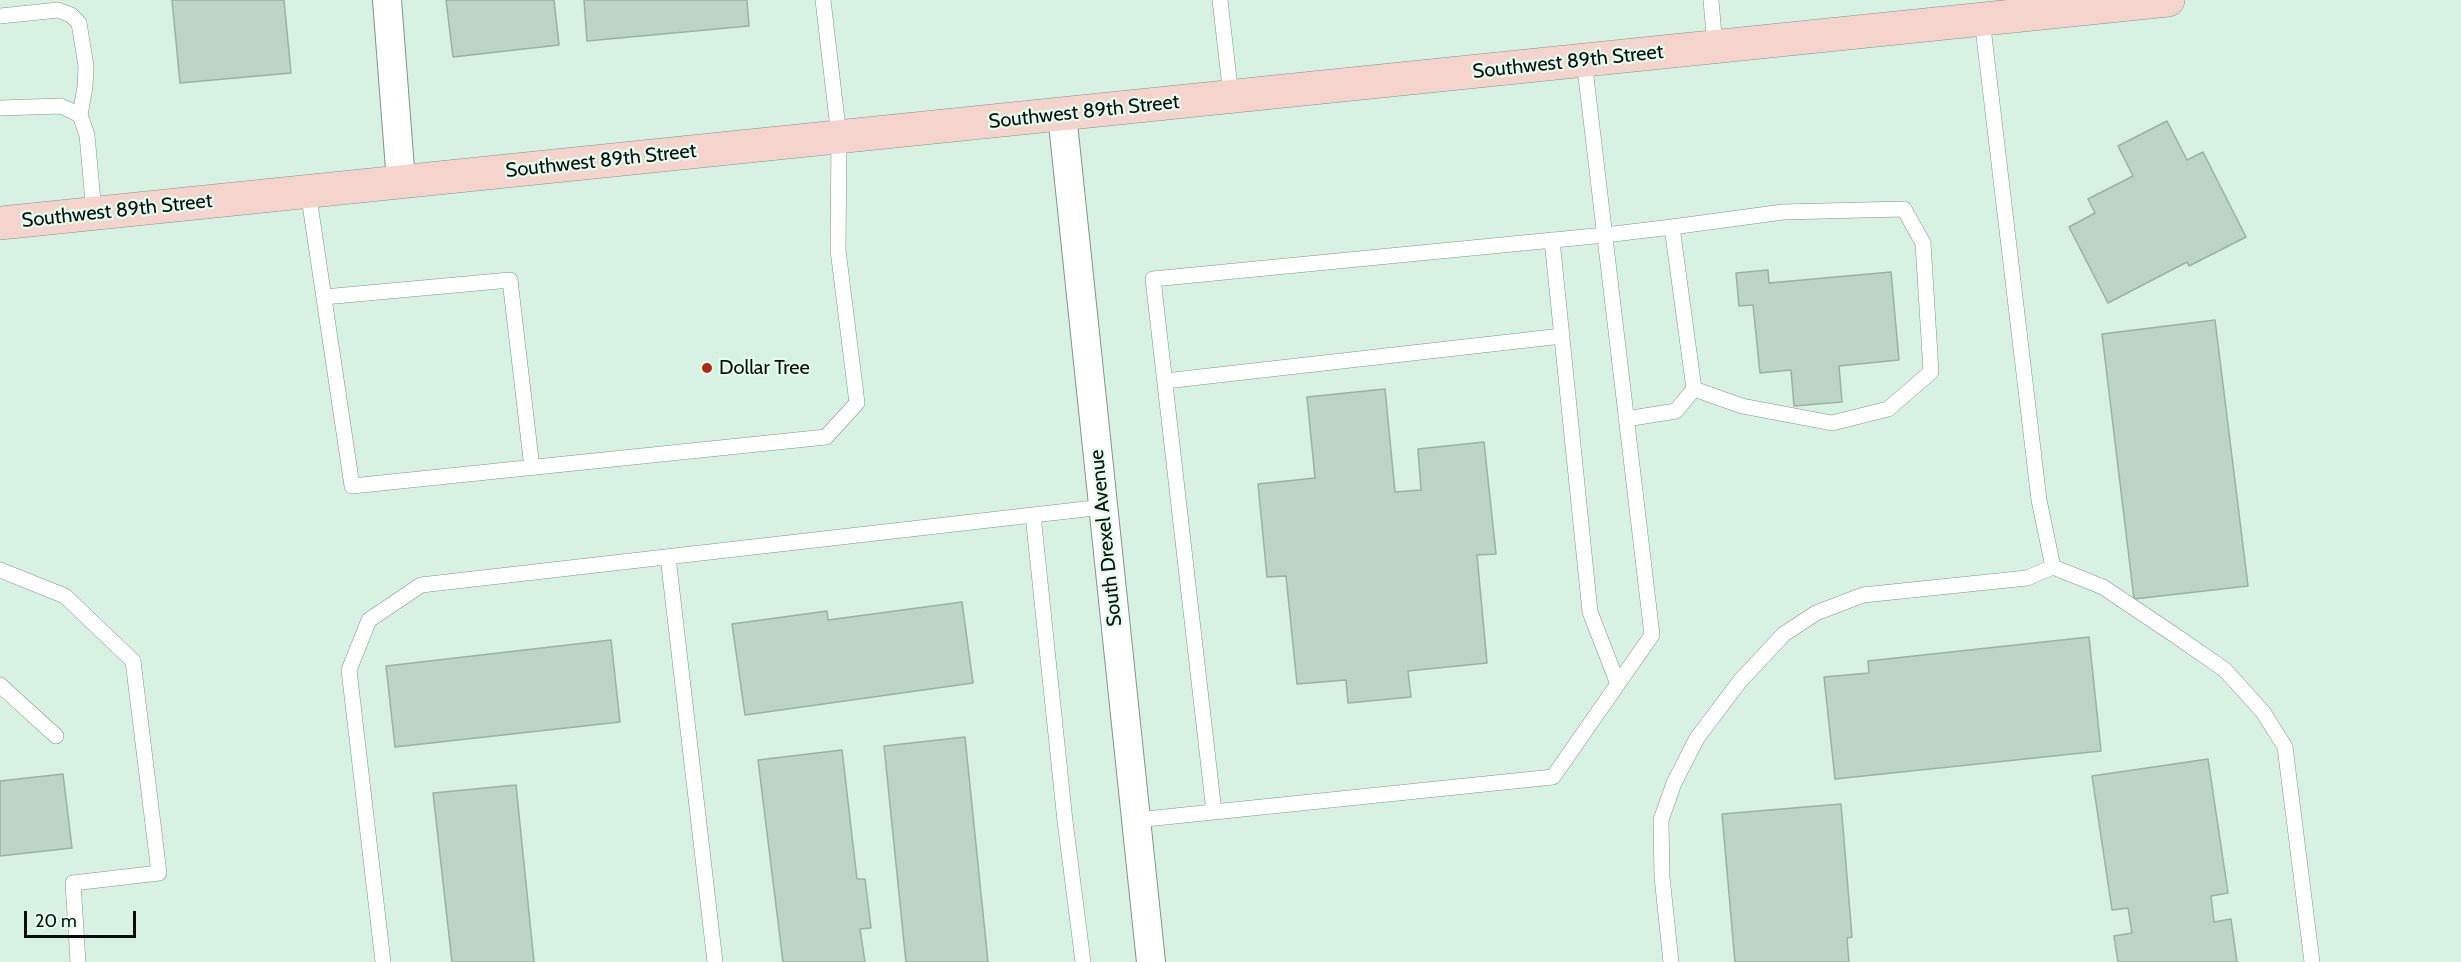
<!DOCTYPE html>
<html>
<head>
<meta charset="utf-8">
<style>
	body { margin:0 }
	#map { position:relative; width:2461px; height:962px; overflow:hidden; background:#d7f1e2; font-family:Cabin,sans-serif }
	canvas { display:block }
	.scale { position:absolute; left:24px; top:911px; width:112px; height:27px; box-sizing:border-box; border:3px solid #060e09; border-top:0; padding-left:8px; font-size:18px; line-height:21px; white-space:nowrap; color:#060e09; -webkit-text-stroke:4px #e4feef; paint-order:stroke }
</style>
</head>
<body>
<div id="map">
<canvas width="2461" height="962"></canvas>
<div class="scale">20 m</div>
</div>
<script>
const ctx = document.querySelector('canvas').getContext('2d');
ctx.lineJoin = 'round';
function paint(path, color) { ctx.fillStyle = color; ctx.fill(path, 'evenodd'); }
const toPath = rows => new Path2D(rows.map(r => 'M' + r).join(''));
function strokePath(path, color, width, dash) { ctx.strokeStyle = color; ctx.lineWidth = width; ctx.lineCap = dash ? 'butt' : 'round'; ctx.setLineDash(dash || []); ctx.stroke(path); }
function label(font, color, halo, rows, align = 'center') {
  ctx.font = font + ' Cabin,sans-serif'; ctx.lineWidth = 4.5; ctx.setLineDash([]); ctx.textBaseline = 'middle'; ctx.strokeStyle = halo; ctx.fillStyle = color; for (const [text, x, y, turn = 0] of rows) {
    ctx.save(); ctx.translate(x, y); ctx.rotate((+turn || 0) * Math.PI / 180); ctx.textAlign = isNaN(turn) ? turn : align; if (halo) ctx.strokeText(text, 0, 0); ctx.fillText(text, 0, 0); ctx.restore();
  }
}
const building = toPath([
	[172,0,284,0,291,73,180,83,172,0],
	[446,0,554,0,559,45,453,57,446,0],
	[584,0,747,0,749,26,587,41,584,0],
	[2167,121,2187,160,2203,152,2246,237,2189,266,2187,262,2108,303,2069,227,2095,213,2088,199,2133,176,2118,146,2167,121],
	[1768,270,1769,283,1891,272,1899,360,1839,366,1842,402,1794,406,1791,370,1760,373,1753,305,1739,306,1736,273,1768,270],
	[2215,320,2248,586,2134,599,2102,334,2215,320],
	[1385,389,1395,492,1421,490,1418,449,1484,442,1496,554,1477,555,1487,663,1408,671,1411,697,1348,703,1346,680,1297,684,1286,576,1267,577,1258,484,1315,478,1307,397,1385,389],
	[962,602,973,683,745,715,732,624,827,611,828,620,962,602],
	[2089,637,2101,751,1835,779,1824,677,1869,673,1868,661,2089,637],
	[611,640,620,722,395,747,386,666,611,640],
	[965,737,988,962,906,962,884,746,965,737],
	[842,750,857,879,865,879,871,928,860,929,865,962,783,962,758,760,842,750],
	[2208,759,2228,893,2211,896,2214,922,2231,919,2237,962,2118,962,2114,936,2132,933,2128,908,2112,910,2092,776,2208,759],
	[63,774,72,848,0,856,0,781,63,774],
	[516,785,534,962,452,962,433,793,516,785],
	[1841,804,1852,937,1847,938,1849,962,1735,962,1722,814,1841,804]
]);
paint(building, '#bcd5c7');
strokePath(building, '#99b2a4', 1.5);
const service = toPath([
	[1220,0,1231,96],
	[1711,0,1715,47],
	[0,16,58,10,71,15,79,23,86,66,85,87,80,115],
	[1982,19,2039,500,2053,567,2103,587,2179,638,2225,670,2263,712,2285,747,2312,962],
	[0,108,61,106,80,115,87,135,94,213],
	[308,191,352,486,826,437,857,403,838,250,839,137,823,0],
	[1552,240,1590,612,1618,684],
	[324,297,510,280,532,468],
	[1165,381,1562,336],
	[1626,419,1676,411,1694,389],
	[1033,515,1065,821,1083,962],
	[668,557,715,962],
	[0,570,65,596,133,661,159,873,73,883,78,962],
	[0,685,56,736],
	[1214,812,1153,279,1605,235,1672,227,1783,212,1904,209,1923,243,1931,372,1888,409,1832,423,1742,406,1694,389,1672,227],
	[1136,820,1553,777,1652,635,1584,60],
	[383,962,349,670,369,620,421,585,1103,507],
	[1671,962,1662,877,1661,820,1674,783,1697,738,1740,681,1784,634,1816,613,1863,595,2027,578,2053,567]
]);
const minor = toPath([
	[387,0,401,182],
	[1062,114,1151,962]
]);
const secondary = toPath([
	[0,223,2168,0]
]);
strokePath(service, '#7f9689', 16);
strokePath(minor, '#7f9689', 30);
strokePath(secondary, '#7f9689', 34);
strokePath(service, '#fff', 15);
strokePath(minor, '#fff', 28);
strokePath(secondary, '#f5d4ce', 33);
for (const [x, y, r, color] of [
	[707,368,6,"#b32613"]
]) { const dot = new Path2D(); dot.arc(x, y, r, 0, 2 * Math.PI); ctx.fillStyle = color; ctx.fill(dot); strokePath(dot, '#e4feef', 2); }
label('20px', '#060e09', '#e4feef', [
	["Southwest 89th Street",1568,62,-6],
	["Southwest 89th Street",1084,112,-6],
	["Southwest 89th Street",601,161,-6],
	["Southwest 89th Street",117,211,-6],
	["South Drexel Avenue",1106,538,-96]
]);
label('20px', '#060e09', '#e4feef', [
	["Dollar Tree",719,368]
], 'left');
</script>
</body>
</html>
